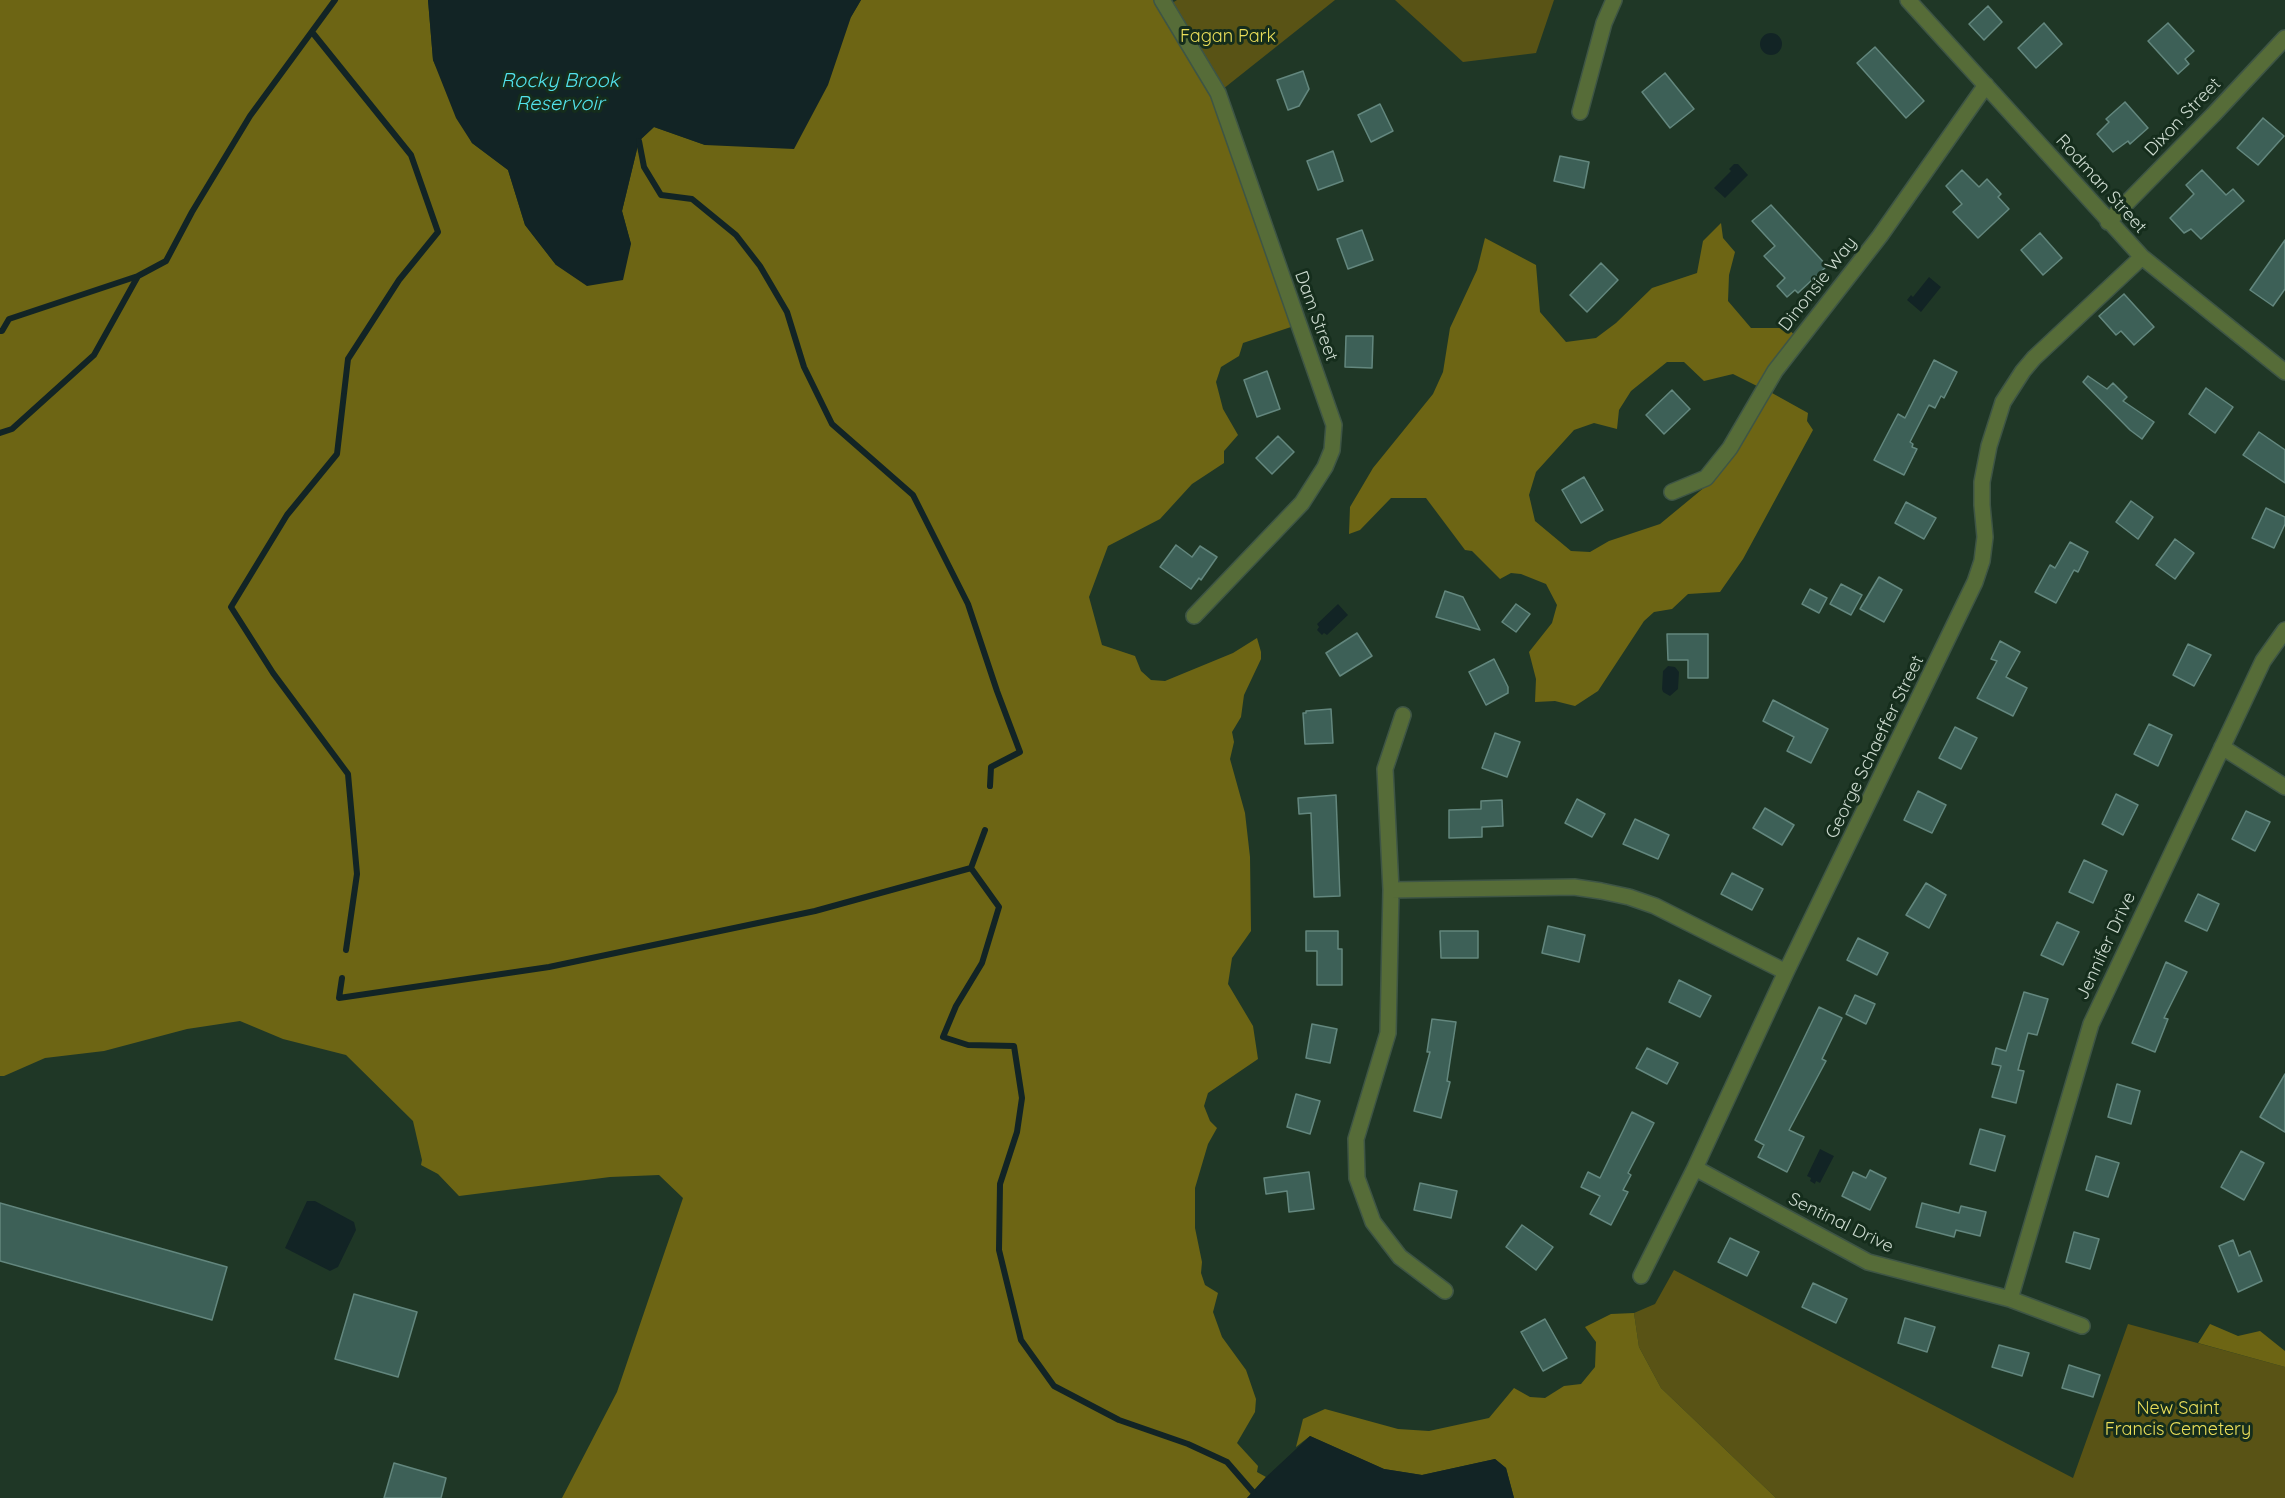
<!DOCTYPE html>
<html>
<head>
<meta charset="utf-8">
<style>
	body { margin:0 }
	canvas { display:block; background:#1f3726 }
</style>
</head>
<body>
<canvas width="2285" height="1498"></canvas>
<script>
const ctx = document.querySelector('canvas').getContext('2d');
ctx.lineJoin = 'round';
function paint(path, color) { ctx.fillStyle = color; ctx.fill(path, 'evenodd'); }
const toPath = rows => new Path2D(rows.map(r => 'M' + r).join(''));
function strokePath(path, color, width, dash) { ctx.strokeStyle = color; ctx.lineWidth = width; ctx.lineCap = dash ? 'butt' : 'round'; ctx.setLineDash(dash || []); ctx.stroke(path); }
function label(font, color, halo, rows, align = 'center') {
  ctx.font = font + ' Quicksand,sans-serif'; ctx.lineWidth = 6; ctx.setLineDash([]); ctx.textBaseline = 'middle'; ctx.strokeStyle = halo; ctx.fillStyle = color; for (const [text, x, y, turn = 0] of rows) {
    ctx.save(); ctx.translate(x, y); ctx.rotate((+turn || 0) * Math.PI / 180); ctx.textAlign = isNaN(turn) ? turn : align; if (halo) ctx.strokeText(text, 0, 0); ctx.fillText(text, 0, 0); ctx.restore();
  }
}
paint(toPath([
	[1177,0,1335,0,1218,93,1166,7],
	[1395,0,1554,0,1536,53,1463,62],
	[1674,1270,2073,1478,2128,1324,2285,1367,2285,1498,1776,1498,1661,1388,1639,1347,1634,1313,1655,1304]
]), '#595315');
paint(toPath([
	[0,0,428,0,433,60,472,143,508,170,525,225,556,265,631,244,622,211,639,141,654,127,705,145,851,17,861,0,1162,0,1219,100,1294,326,1243,343,1239,356,1221,367,1216,382,1223,409,1238,435,1224,451,1224,463,1192,484,1160,519,1108,546,1089,597,1102,645,1135,656,1141,671,1151,680,1165,681,1233,653,1257,638,1261,652,1261,659,1244,695,1241,717,1232,732,1234,742,1230,759,1245,813,1250,857,1251,931,1232,958,1228,984,1253,1026,1258,1059,1208,1093,1204,1106,1210,1121,1217,1128,1208,1144,1195,1188,1195,1228,1202,1262,1201,1273,1205,1285,1218,1293,1213,1312,1222,1337,1246,1370,1256,1399,1255,1412,1237,1443,1258,1466,1257,1472,1266,1477,1247,1498,562,1498,617,1392,683,1198,659,1175,610,1177,459,1196,438,1174,421,1165,422,1160,413,1121,346,1055,283,1039,240,1021,187,1029,104,1051,45,1058,4,1076,0,1076],
	[1721,223,1723,238,1735,252,1729,275,1728,301,1751,328,1787,328,1802,342,1772,393,1808,413,1807,421,1813,430,1743,559,1720,592,1688,594,1672,609,1654,612,1644,621,1598,691,1575,706,1555,701,1535,702,1536,679,1529,652,1552,623,1557,605,1546,584,1521,574,1511,573,1500,579,1472,551,1465,550,1426,498,1391,498,1360,530,1349,534,1350,507,1373,468,1433,394,1443,372,1450,328,1477,270,1485,238,1536,265,1540,312,1566,342,1596,338,1616,323,1652,288,1697,273,1703,241],
	[1667,362,1684,362,1704,381,1733,374,1771,393,1717,477,1660,524,1609,541,1590,552,1571,551,1535,521,1529,495,1536,472,1574,430,1594,423,1617,429,1619,410,1631,391],
	[1634,1313,1639,1347,1661,1388,1776,1498,1514,1498,1506,1468,1495,1459,1422,1475,1384,1469,1310,1436,1296,1447,1303,1419,1325,1409,1398,1429,1429,1431,1489,1418,1514,1388,1530,1397,1545,1398,1564,1386,1581,1384,1595,1367,1596,1342,1585,1327,1611,1314],
	[2210,1324,2238,1336,2260,1331,2285,1351,2285,1367,2198,1343]
]), '#6d6514');
paint(toPath([
	[428,0,861,0,851,17,828,85,794,149,705,145,654,127,639,141,622,211,631,244,623,280,587,286,556,265,525,225,508,170,472,143,456,118,433,60],
	'1760 44a11 11 0 1 1 22 0a11 11 0 1 1-22 0Z',
	[1734,164,1738,164,1748,175,1725,198,1714,188,1731,171,1729,169],
	[1929,277,1941,287,1921,312,1907,300,1911,295,1913,297],
	[1338,604,1348,615,1327,635,1324,633,1322,635,1317,630,1319,627,1317,624],
	[1668,666,1675,667,1679,672,1678,689,1670,696,1663,692,1662,689,1663,671],
	[1820,1149,1834,1156,1820,1183,1816,1181,1815,1184,1810,1181,1811,1178,1807,1176],
	[307,1201,315,1201,354,1222,356,1230,338,1267,330,1271,285,1248],
	[1310,1436,1384,1469,1422,1475,1495,1459,1506,1468,1514,1498,1247,1498,1266,1477]
]), '#122425');
strokePath(toPath([
	[312,32,411,155,438,232,399,280,348,359,337,454,287,515,231,607,273,673,348,774,357,874,346,950],
	[639,141,644,167,661,195,692,199,736,235,760,266,787,312,804,367,832,424,913,495,968,604,997,691,1020,752,991,767,990,786],
	[0,331,2,331,9,319,138,276],
	[0,433,12,429,94,355,138,276,166,261,192,212,250,116,335,0],
	[985,830,971,868,999,907,982,963,956,1006,943,1037,968,1045,1014,1046,1022,1098,1017,1132,1000,1184,999,1250,1021,1340,1054,1386,1119,1420,1188,1444,1227,1462,1253,1492],
	[342,978,339,998,549,967,815,911,971,868]
]), '#122425', 6);
const building = toPath([
	[1988,6,2002,22,1984,40,1969,24,1988,6],
	[2044,23,2062,44,2036,68,2018,48,2044,23],
	[2168,23,2194,51,2185,59,2189,64,2178,74,2148,41,2168,23],
	[1875,47,1924,101,1906,118,1857,63,1875,47],
	[1303,71,1309,89,1299,106,1288,110,1277,80,1303,71],
	[1665,73,1694,109,1670,128,1642,92,1665,73],
	[2125,102,2148,128,2130,144,2128,141,2113,152,2097,134,2109,122,2106,119,2125,102],
	[1380,104,1393,131,1371,142,1358,115,1380,104],
	[2263,118,2284,136,2258,165,2237,148,2263,118],
	[1333,151,1343,181,1318,190,1307,161,1333,151],
	[1560,156,1589,162,1584,188,1554,181,1560,156],
	[1962,170,1979,187,1987,179,2001,194,1998,197,2009,209,1978,238,1953,212,1962,204,1946,186,1962,170],
	[2202,170,2226,195,2233,189,2244,201,2201,239,2191,229,2184,233,2170,218,2194,194,2186,185,2202,170],
	[1771,205,1827,266,1798,293,1795,290,1787,297,1777,286,1785,278,1764,256,1775,246,1752,221,1771,205],
	[1362,230,1373,260,1348,269,1337,239,1362,230],
	[2040,233,2062,258,2043,275,2021,250,2040,233],
	[2285,240,2285,289,2273,306,2250,290,2285,240],
	[1601,263,1618,280,1587,312,1570,295,1601,263],
	[2124,294,2154,327,2134,345,2121,331,2116,335,2099,316,2124,294],
	[1346,336,1373,336,1372,368,1345,367,1346,336],
	[1934,360,1957,372,1944,398,1941,396,1935,408,1929,405,1910,442,1913,444,1912,447,1917,449,1904,475,1874,460,1898,414,1905,418,1934,360],
	[1267,371,1280,409,1257,417,1244,380,1267,371],
	[2088,376,2107,389,2113,383,2127,397,2123,401,2154,422,2142,439,2130,430,2083,382,2088,376],
	[2206,388,2233,407,2215,433,2189,414,2206,388],
	[1672,390,1690,409,1664,434,1646,415,1672,390],
	[2259,432,2285,450,2285,483,2243,455,2259,432],
	[1278,436,1294,452,1272,474,1256,458,1278,436],
	[1584,477,1603,510,1581,523,1562,490,1584,477],
	[2131,501,2153,517,2138,539,2116,522,2131,501],
	[1906,502,1936,518,1924,539,1895,523,1906,502],
	[2266,508,2285,517,2285,524,2274,548,2252,538,2266,508],
	[2175,539,2194,553,2175,579,2156,565,2175,539],
	[2070,542,2088,552,2078,572,2074,570,2056,603,2035,592,2050,565,2055,568,2070,542],
	[1176,545,1192,557,1200,546,1217,557,1201,580,1199,578,1191,589,1160,567,1176,545],
	[1879,577,1902,590,1884,622,1860,609,1879,577],
	[1841,584,1862,595,1851,615,1830,604,1841,584],
	[1810,589,1827,598,1819,613,1802,604,1810,589],
	[1445,591,1463,597,1480,630,1436,617,1445,591],
	[1516,604,1530,614,1516,632,1502,622,1516,604],
	[1357,633,1372,656,1340,676,1326,653,1357,633],
	[1667,634,1708,634,1708,678,1688,678,1688,660,1668,660,1667,634],
	[2000,641,2020,652,2006,677,2027,688,2013,716,1977,698,1997,661,1991,659,2000,641],
	[2188,644,2211,655,2194,686,2173,675,2188,644],
	[1494,659,1508,687,1508,693,1486,705,1469,672,1494,659],
	[1773,700,1828,729,1811,763,1787,751,1794,737,1763,721,1773,700],
	[1331,709,1333,743,1305,744,1303,713,1306,713,1306,711,1331,709],
	[2149,724,2172,735,2158,766,2134,754,2149,724],
	[1955,727,1977,738,1961,769,1939,758,1955,727],
	[1495,733,1520,742,1507,777,1482,768,1495,733],
	[1918,791,1946,805,1932,833,1904,820,1918,791],
	[2116,794,2138,805,2123,835,2102,824,2116,794],
	[1336,795,1340,896,1314,897,1311,813,1299,814,1298,798,1336,795],
	[1577,799,1605,814,1592,837,1565,823,1577,799],
	[1502,800,1503,826,1482,827,1482,837,1449,838,1449,810,1481,809,1481,801,1502,800],
	[1765,808,1794,825,1782,845,1753,828,1765,808],
	[2246,811,2270,822,2255,851,2232,839,2246,811],
	[1635,819,1669,835,1658,859,1623,844,1635,819],
	[2084,860,2107,871,2093,903,2069,892,2084,860],
	[1732,873,1763,889,1752,910,1721,894,1732,873],
	[1926,883,1946,895,1929,928,1906,915,1926,883],
	[2198,894,2219,904,2207,931,2185,921,2198,894],
	[2057,922,2079,932,2063,965,2041,955,2057,922],
	[1548,926,1585,935,1579,962,1542,953,1548,926],
	[1306,931,1338,931,1338,949,1342,949,1342,985,1317,985,1317,951,1306,951,1306,931],
	[1440,931,1478,931,1478,958,1441,958,1440,931],
	[1858,938,1888,953,1877,975,1847,960,1858,938],
	[2166,962,2187,972,2164,1018,2168,1019,2155,1052,2132,1043,2166,962],
	[1679,980,1711,996,1700,1017,1669,1002,1679,980],
	[2024,992,2048,999,2037,1035,2028,1033,2018,1070,2024,1071,2016,1103,1992,1097,2001,1066,1992,1064,1996,1048,2006,1051,2024,992],
	[1855,995,1875,1004,1866,1024,1846,1014,1855,995],
	[1819,1007,1842,1018,1822,1059,1826,1061,1789,1130,1804,1137,1787,1172,1758,1157,1764,1145,1755,1140,1819,1007],
	[1432,1019,1456,1022,1447,1081,1450,1082,1441,1118,1414,1111,1430,1052,1427,1052,1432,1019],
	[1312,1024,1337,1029,1330,1063,1306,1058,1312,1024],
	[1647,1048,1678,1063,1667,1084,1636,1068,1647,1048],
	[2285,1074,2285,1132,2260,1117,2285,1074],
	[2117,1084,2140,1091,2131,1124,2108,1117,2117,1084],
	[1296,1094,1320,1101,1310,1134,1287,1127,1296,1094],
	[1632,1112,1654,1123,1628,1173,1631,1175,1623,1190,1628,1192,1611,1225,1590,1214,1600,1196,1581,1187,1588,1172,1600,1178,1632,1112],
	[1980,1129,2005,1136,1995,1171,1970,1164,1980,1129],
	[2241,1151,2264,1163,2244,1200,2221,1187,2241,1151],
	[2096,1156,2119,1163,2108,1197,2086,1190,2096,1156],
	[1870,1170,1886,1178,1870,1210,1842,1196,1853,1172,1866,1178,1870,1170],
	[1309,1172,1314,1209,1289,1212,1287,1191,1266,1194,1264,1178,1309,1172],
	[1420,1183,1457,1191,1451,1218,1414,1210,1420,1183],
	[0,1203,227,1267,212,1320,0,1261,0,1203],
	[1922,1203,1959,1213,1961,1206,1986,1212,1980,1236,1956,1230,1954,1237,1916,1227,1922,1203],
	[1522,1225,1553,1247,1536,1270,1506,1247,1522,1225],
	[2074,1232,2099,1239,2090,1269,2066,1262,2074,1232],
	[1730,1238,1759,1252,1747,1276,1718,1262,1730,1238],
	[2233,1240,2239,1256,2250,1251,2262,1281,2238,1292,2219,1246,2233,1240],
	[1813,1283,1847,1299,1836,1323,1802,1307,1813,1283],
	[354,1294,417,1312,398,1377,335,1359,354,1294],
	[1905,1318,1935,1327,1927,1352,1898,1343,1905,1318],
	[1545,1319,1567,1358,1543,1371,1521,1332,1545,1319],
	[1999,1345,2029,1353,2022,1376,1992,1367,1999,1345],
	[2069,1365,2100,1375,2093,1397,2062,1388,2069,1365],
	[394,1463,446,1478,441,1498,384,1498,394,1463]
]);
paint(building, '#3d6057');
strokePath(building, '#63877e', 1.5);
const minor = toPath([
	[1162,0,1218,93,1334,425,1332,450,1325,467,1302,503,1194,616],
	[1908,0,2142,257,2285,372],
	[1580,112,1604,23,1614,0],
	[2108,222,2213,115,2285,38],
	[1672,492,1706,478,1730,448,1775,371,1880,236,1986,85],
	[1403,715,1385,769,1391,890,1388,1033,1356,1139,1357,1178,1373,1222,1400,1257,1445,1291],
	[2222,747,2285,787],
	[1391,890,1574,887,1601,891,1629,897,1655,906,1786,972],
	[1695,1168,1868,1262,2010,1299,2082,1326],
	[1641,1276,1695,1168,1786,972,1975,582,1982,561,1985,537,1982,505,1982,482,1989,446,2003,402,2023,371,2034,358,2142,257],
	[2010,1299,2091,1024,2263,661,2285,630]
]);
strokePath(minor, '#3e5545', 18);
strokePath(minor, '#566c38', 15);
label('18px', '#ebdf5a', '#152d1c', [
	["Fagan Park",1228,37],
	["New Saint",2178,1409],
	["Francis Cemetery",2178,1430]
]);
label('18px', '#cddbd0', '#152d1c', [
	["Dixon Street",2183,117,-46],
	["Rodman Street",2101,184,48],
	["Dinonsie Way",1818,284,-52],
	["Dam Street",1316,316,70],
	["George Schaeffer Street",1875,747,-64],
	["Jennifer Drive",2106,946,-65],
	["Sentinal Drive",1841,1223,26]
]);
label('italic 20px', '#52e2eb', '#152d1c', [
	["Rocky Brook",560,81],
	["Reservoir",560,104]
]);
</script>
</body>
</html>
